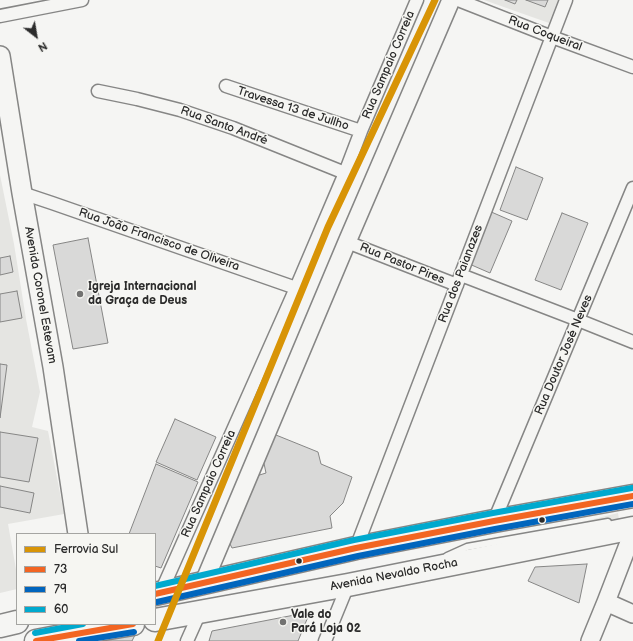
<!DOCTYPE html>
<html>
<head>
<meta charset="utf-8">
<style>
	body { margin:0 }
	#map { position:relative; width:633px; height:641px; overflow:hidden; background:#f5f5f3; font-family:"Balsamiq Sans",sans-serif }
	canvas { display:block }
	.legend { position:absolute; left:16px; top:533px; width:140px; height:92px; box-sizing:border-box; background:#f6f6f2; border:1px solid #a5a5a2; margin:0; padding:5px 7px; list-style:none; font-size:12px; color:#2b2b2b }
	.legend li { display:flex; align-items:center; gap:8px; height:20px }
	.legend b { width:20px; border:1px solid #a5a5a2 }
	.north { position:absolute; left:16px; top:16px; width:40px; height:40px; -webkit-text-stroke:3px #f6f6f2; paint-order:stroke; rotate:149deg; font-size:11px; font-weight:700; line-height:16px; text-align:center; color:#2b2b2b }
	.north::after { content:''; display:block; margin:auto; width:14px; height:18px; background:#2b2b2b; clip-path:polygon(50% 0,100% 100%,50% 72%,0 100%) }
</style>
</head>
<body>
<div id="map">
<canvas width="633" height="641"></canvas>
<ul class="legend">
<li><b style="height:5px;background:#d89406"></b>Ferrovia Sul</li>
<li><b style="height:5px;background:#f26522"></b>73</li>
<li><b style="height:5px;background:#0065bd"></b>79</li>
<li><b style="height:5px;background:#00a9ce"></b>60</li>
</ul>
<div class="north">N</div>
</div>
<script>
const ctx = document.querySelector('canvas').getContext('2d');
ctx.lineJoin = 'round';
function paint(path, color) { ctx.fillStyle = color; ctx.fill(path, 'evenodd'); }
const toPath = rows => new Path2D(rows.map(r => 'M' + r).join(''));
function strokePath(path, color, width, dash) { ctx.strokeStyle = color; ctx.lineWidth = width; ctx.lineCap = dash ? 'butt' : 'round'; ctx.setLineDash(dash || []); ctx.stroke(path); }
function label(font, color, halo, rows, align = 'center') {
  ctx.font = font + ' "Balsamiq Sans",sans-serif'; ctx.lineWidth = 3; ctx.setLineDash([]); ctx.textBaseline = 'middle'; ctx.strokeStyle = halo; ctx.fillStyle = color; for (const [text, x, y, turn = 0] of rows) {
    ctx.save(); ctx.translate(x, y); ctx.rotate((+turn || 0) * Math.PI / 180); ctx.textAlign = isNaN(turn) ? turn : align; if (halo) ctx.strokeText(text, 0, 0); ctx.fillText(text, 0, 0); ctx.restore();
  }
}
paint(toPath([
	[484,0,558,0,549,23],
	[0,175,14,244,26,319,40,392,32,427,48,431,64,514,8,524,17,575,17,589,0,593]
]), '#e5e5e2');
paint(toPath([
	[618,513,619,519,582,522]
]), '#e6e6e2');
const building = toPath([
	[505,0,517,0,515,4,505,0],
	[526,0,548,0,545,7,526,0],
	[516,167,543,178,527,220,500,210,516,167],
	[489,211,512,221,490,273,467,263,489,211],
	[562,213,588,223,561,290,535,280,562,213],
	[88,238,108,343,73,349,53,245,88,238],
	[10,256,13,272,0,275,0,258,10,256],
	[17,291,22,318,0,322,0,294,17,291],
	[0,364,7,365,0,418,0,364],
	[175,419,216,437,197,480,156,462,175,419],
	[0,432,38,438,29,482,0,477,0,432],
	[271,433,318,452,321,464,352,477,343,503,330,516,332,528,232,548,226,536,253,477,266,473,262,454,271,433],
	[156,464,198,482,161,568,155,566,155,534,129,534,156,464],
	[0,486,34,493,30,513,0,507,0,486],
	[587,564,579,603,528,581,535,567,587,564],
	[310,612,298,641,209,641,212,631,310,612],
	[136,633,132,641,97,641,136,633]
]);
paint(building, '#d9d9d8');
strokePath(building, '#868685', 1);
const lane = toPath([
	[447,556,467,547,608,522]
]);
const street = toPath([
	[458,0,552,37,633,67],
	[0,16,82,0],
	[226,86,361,131],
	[98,91,137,99,180,110,233,128,345,173],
	[22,193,52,203,296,288],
	[347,242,457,285],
	[461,275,578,320,633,342],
	[494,521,633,188],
	[356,548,566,0],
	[161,592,296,288,345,173,361,131,417,0],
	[187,641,200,612],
	[325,641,348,585]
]);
const secondary = toPath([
	[204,582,347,242,451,0],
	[606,602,633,614],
	[590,641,606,602,633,532]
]);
const primary = toPath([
	[0,56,22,193,53,367,78,534]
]);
const highway = toPath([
	[155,594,356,548,494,521,633,496],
	[155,620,348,585,633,528],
	[0,626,17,622],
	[36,641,78,633,133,624]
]);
strokePath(lane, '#868685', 9);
strokePath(street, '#868685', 15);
strokePath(secondary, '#868685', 20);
strokePath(primary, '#868685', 22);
strokePath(highway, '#868685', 25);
strokePath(lane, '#f5f5f3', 6);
strokePath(street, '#f5f5f3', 12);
strokePath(secondary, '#f5f5f3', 17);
strokePath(primary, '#f5f5f3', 19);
strokePath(highway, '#f5f5f3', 22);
strokePath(toPath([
	[155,594,356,548,494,521,633,496],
	[36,641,133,624]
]), '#f26522', 6);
strokePath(toPath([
	[157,602,358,556,495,529,633,504],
	[79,641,134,632]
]), '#0065bd', 6);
strokePath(toPath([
	[155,586,354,540,493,513,632,488],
	[35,633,83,624]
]), '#00a9ce', 6);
strokePath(toPath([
	[158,641,328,227,435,0]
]), '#d89406', 7);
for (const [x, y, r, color] of [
	[80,294,4,"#727271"],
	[542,520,3.5,"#2b2b2b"],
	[299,561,3.5,"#2b2b2b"],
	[283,622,4,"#727271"]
]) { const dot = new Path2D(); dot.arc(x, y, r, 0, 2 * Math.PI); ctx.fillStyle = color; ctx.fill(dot); strokePath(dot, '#f6f6f2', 1.5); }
label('12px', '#2b2b2b', '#f6f6f2', [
	["Rua Coqueiral",545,34,21],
	["Rua Sampaio Correia",389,65,-67],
	["Travessa 13 de Jullho",293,109,18],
	["Rua Santo André",224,126,20],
	["Rua João Francisco de Oliveira",159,240,19],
	["Rua Pastor Pires",402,264,22],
	["Rua dos Paianazes",461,274,-69],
	["Avenida Coronel Estevam",40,295,80],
	["Rua Doutor José Neves",564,355,-67],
	["Rua Sampaio Correia",209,484,-66],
	["Avenida Nevaldo Rocha",394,575,-11]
]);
label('bold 12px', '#2b2b2b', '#f6f6f2', [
	["Igreja Internacional",88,287],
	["da Graça de Deus",88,301],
	["Vale do",291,615],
	["Pará Loja 02",291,629]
], 'left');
</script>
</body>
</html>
